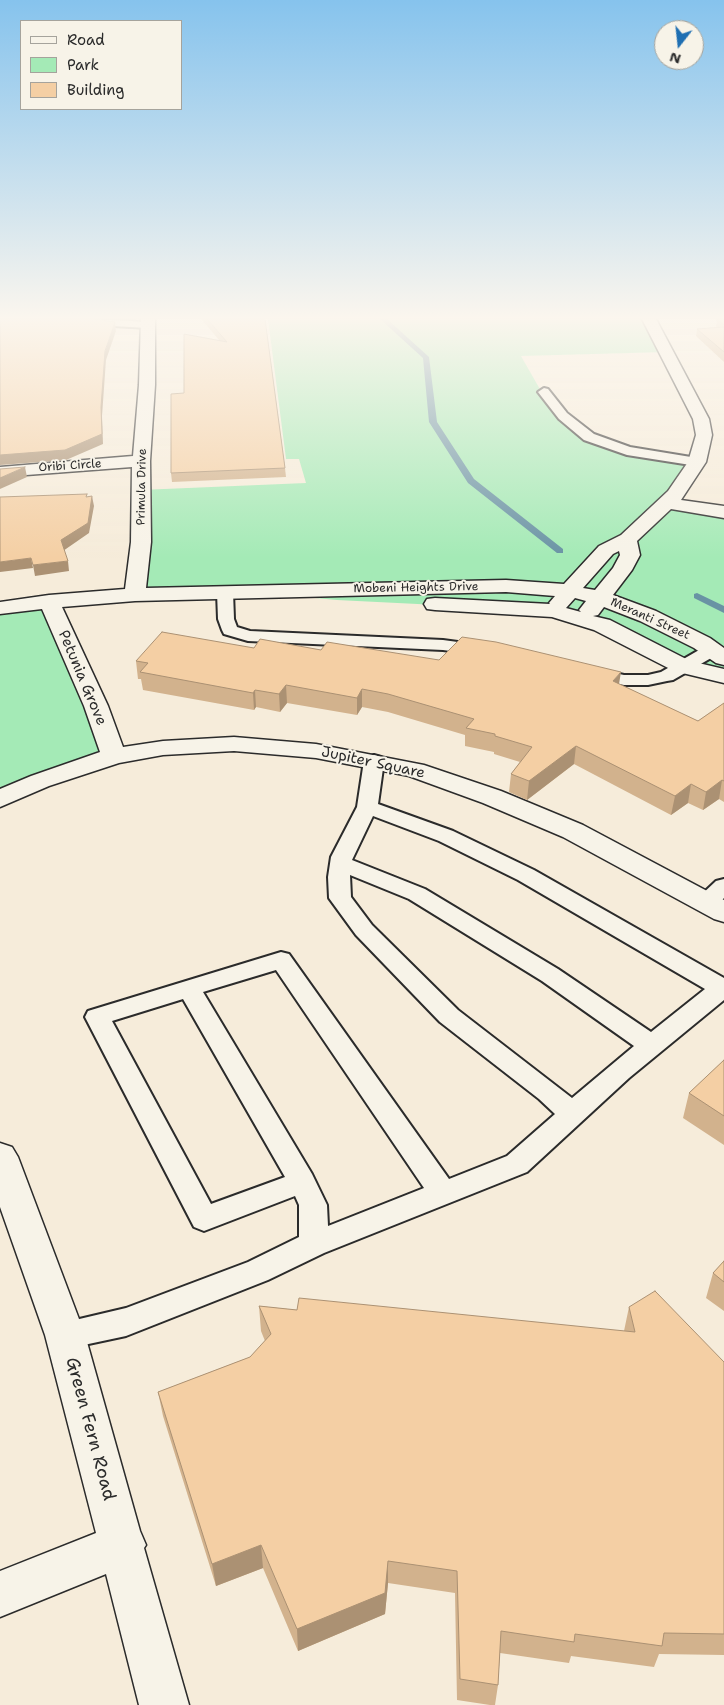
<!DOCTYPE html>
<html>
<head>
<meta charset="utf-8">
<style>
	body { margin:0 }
	#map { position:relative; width:724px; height:1705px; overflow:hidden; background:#f6ecda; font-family:"Shantell Sans",sans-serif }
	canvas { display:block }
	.legend { position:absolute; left:20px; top:20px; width:162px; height:90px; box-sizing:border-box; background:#f7f3e8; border:1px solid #a5a39c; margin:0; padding:6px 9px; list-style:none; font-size:15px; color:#2b2b2b }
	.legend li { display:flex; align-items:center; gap:10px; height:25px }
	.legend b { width:25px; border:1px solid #a5a39c }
	.north { position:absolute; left:654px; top:20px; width:50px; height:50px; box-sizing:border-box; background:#f7f3e8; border:1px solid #a5a39c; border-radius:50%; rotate:196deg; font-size:14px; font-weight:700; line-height:20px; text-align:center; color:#2b2b2b }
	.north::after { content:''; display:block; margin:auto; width:18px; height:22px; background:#1f6fb2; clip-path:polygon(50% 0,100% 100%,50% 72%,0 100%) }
</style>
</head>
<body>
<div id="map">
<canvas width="724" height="1705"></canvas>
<ul class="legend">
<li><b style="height:6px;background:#f7f3e8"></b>Road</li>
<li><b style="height:14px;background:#a4eab6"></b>Park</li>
<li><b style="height:14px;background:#f4cfa4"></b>Building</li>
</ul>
<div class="north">N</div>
</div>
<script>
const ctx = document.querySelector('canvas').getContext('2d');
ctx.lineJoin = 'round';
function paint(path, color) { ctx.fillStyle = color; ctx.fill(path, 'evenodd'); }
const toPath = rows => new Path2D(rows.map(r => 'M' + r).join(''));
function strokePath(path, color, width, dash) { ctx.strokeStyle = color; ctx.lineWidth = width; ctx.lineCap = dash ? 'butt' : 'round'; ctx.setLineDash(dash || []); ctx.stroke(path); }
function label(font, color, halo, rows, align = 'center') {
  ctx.font = font + ' "Shantell Sans",sans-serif'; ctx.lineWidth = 4; ctx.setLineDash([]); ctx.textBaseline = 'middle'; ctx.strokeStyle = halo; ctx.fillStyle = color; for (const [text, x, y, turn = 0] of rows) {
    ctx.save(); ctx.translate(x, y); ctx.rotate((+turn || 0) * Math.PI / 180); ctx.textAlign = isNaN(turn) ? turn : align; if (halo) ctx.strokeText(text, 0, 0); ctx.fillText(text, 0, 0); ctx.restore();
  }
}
paint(toPath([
	[268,319,649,319,666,352,521,356,541,391,587,437,696,462,665,502,724,512,724,676,602,626,518,609,337,600,260,593,135,595,140,490,306,483,299,459,286,459],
	[48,602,112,756,0,798,0,608]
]), '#a4eab6');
paint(toPath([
	[380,319,387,319,429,357,437,422,474,479,563,549,563,553,557,553,468,483,429,422,423,358,380,319],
	[697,593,724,606,724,613,694,598,694,594,697,593]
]), '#6993a4');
const service = toPath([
	[93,319,148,322,153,325,148,328,113,326,94,321,93,319],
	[544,388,548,389,567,413,594,434,630,447,697,458,704,462,697,466,627,455,584,440,559,419,538,392,544,388],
	[225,587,231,589,233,592,234,619,237,627,250,631,443,640,480,645,486,646,489,650,486,654,480,655,443,650,248,641,224,634,222,630,218,619,217,592,219,589,225,587],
	[712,645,718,646,721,650,718,654,673,680,667,681,648,685,624,685,585,677,582,673,585,669,591,668,624,675,648,675,661,672,706,646,712,645],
	[374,755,381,757,384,761,378,804,453,831,534,870,724,978,724,1000,629,1078,527,1172,324,1253,268,1280,126,1336,65,1349,54,1345,50,1335,54,1325,126,1308,248,1262,299,1237,299,1205,295,1196,204,1231,194,1227,85,1017,88,1011,281,952,289,954,449,1179,507,1156,555,1114,539,1099,440,1022,356,935,329,898,328,877,331,857,357,807,364,761,367,757,374,755],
	[373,816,439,841,518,880,705,989,651,1032,558,969,425,889,352,860,373,816],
	[350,875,409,899,542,981,634,1046,572,1098,458,1010,372,925,351,897,350,875],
	[276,970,424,1188,328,1226,327,1205,312,1174,203,992,276,970],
	[183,999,285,1177,211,1204,112,1021,183,999],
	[724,879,724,898,715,907,707,909,699,907,696,902,699,897,716,881,724,879]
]);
const minor = toPath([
	[141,319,155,319,155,385,150,461,151,542,146,588,506,580,564,584,599,546,621,535,668,491,688,462,696,435,693,419,642,319,656,319,709,419,712,435,706,462,681,500,724,506,724,518,671,509,637,541,640,555,632,570,613,595,656,611,710,638,724,648,724,665,716,663,694,648,640,621,604,607,598,615,593,616,610,620,690,661,724,669,724,683,674,671,594,630,552,617,435,610,427,609,424,604,427,599,435,598,550,604,549,603,555,596,506,592,135,601,62,607,108,706,123,747,163,741,234,737,316,744,424,765,501,791,583,825,724,900,724,922,714,919,563,837,483,803,409,776,316,758,234,751,163,755,119,763,49,786,0,807,0,789,31,776,100,752,84,706,42,609,0,614,0,602,49,595,125,589,131,542,132,467,0,477,0,467,133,456,139,385,141,319],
	[619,551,620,555,613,568,595,590,583,588,613,554,619,551],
	[575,598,586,601,579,610,581,612,566,608,575,598],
	[0,1143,12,1147,18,1157,85,1335,140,1531,146,1545,144,1548,189,1705,139,1705,106,1574,0,1617,0,1571,96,1533,45,1335,0,1207,0,1143]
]);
strokePath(service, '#2b2b2b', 4);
strokePath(minor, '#2b2b2b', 3);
paint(service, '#f7f3e8');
paint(minor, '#f7f3e8');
paint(toPath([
	[201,319,265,319,285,468,286,477,172,482,171,473,184,393,219,340],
	[717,319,724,319,724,362,696,336,697,329,717,327,716,327],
	[254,648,321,650,439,660,619,684,698,721,724,703,724,802,719,799,703,810,688,803,671,815,574,764,527,800,509,792,511,774,520,762,494,754,494,752,465,746,465,735,388,712,362,707,357,715,287,703,280,712,256,707,254,710,143,690,141,679,138,679,136,661],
	[724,1060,724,1145,683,1118,689,1093],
	[724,1261,724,1311,706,1298,713,1273],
	[259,1306,297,1310,624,1331,629,1307,724,1362,724,1655,659,1654,654,1667,571,1656,569,1663,500,1653,498,1685,495,1705,490,1705,457,1700,455,1593,388,1583,385,1614,298,1651,263,1568,216,1586,163,1416,158,1392,250,1357,265,1341,261,1331]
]), '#d2b28d');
paint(toPath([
	[115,322,116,331,106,360,102,416,103,444,66,460,0,465,0,455,105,351],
	[25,467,27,477,0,489,0,478],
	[92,496,94,506,89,533,63,551,61,540],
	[31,558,33,568,0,572,0,562],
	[68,561,69,571,35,576,33,565],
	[621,672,618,690,613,681],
	[286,685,287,703,280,712,279,694],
	[362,689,362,707,357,715,357,698],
	[255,690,256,707,254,710,253,693],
	[576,746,574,764,527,800,529,781],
	[722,780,719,799,703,810,706,792],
	[691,784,688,803,671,815,675,796],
	[261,1545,263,1568,216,1586,212,1564],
	[388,1561,388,1583,385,1614,298,1651,297,1629]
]), '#ab9173');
const building = toPath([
	[0,319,94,319,115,322,105,351,101,407,102,434,65,450,0,455,0,319],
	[207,319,265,319,285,468,171,473,171,394,184,393,184,334,227,342,207,319],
	[717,319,724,319,724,325,717,319],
	[724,327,724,352,697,329,724,327],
	[25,467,0,478,0,469,25,467],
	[87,494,86,497,92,496,88,523,61,540,68,561,33,565,31,558,0,562,0,497,87,494],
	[162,632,254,648,260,639,321,650,327,642,439,660,462,637,496,642,621,672,613,681,698,721,724,703,724,781,722,780,706,792,691,784,675,796,576,746,529,781,511,774,532,747,495,736,495,734,466,728,474,719,388,694,362,689,357,698,286,685,279,694,255,690,253,693,140,672,148,663,136,661,162,632],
	[724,1060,724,1116,689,1093,724,1060],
	[724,1261,724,1282,713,1273,724,1261],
	[655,1291,724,1362,724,1634,664,1633,662,1646,575,1634,574,1642,501,1631,498,1685,460,1679,457,1571,388,1561,385,1593,297,1629,261,1545,212,1564,158,1392,250,1357,271,1334,259,1306,297,1310,299,1298,635,1332,629,1307,655,1291]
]);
paint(building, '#f4cfa4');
strokePath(building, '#ab9173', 1);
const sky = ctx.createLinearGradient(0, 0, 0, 558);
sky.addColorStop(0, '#86c3ed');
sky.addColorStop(0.57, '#fbf6ee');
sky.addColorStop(1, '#fbf6ee00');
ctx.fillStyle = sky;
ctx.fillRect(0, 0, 724, 558);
label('12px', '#2b2b2b', '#f7f3e8', [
	["Oribi Circle",70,466,-4],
	["Primula Drive",142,487,-89],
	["Mobeni Heights Drive",416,588,-1],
	["Meranti Street",650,619,24]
]);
label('15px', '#2b2b2b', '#f7f3e8', [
	["Petunia Grove",82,678,67],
	["Jupiter Square",373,763,12]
]);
label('18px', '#2b2b2b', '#f7f3e8', [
	["Green Fern Road",90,1429,75]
]);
</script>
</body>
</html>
